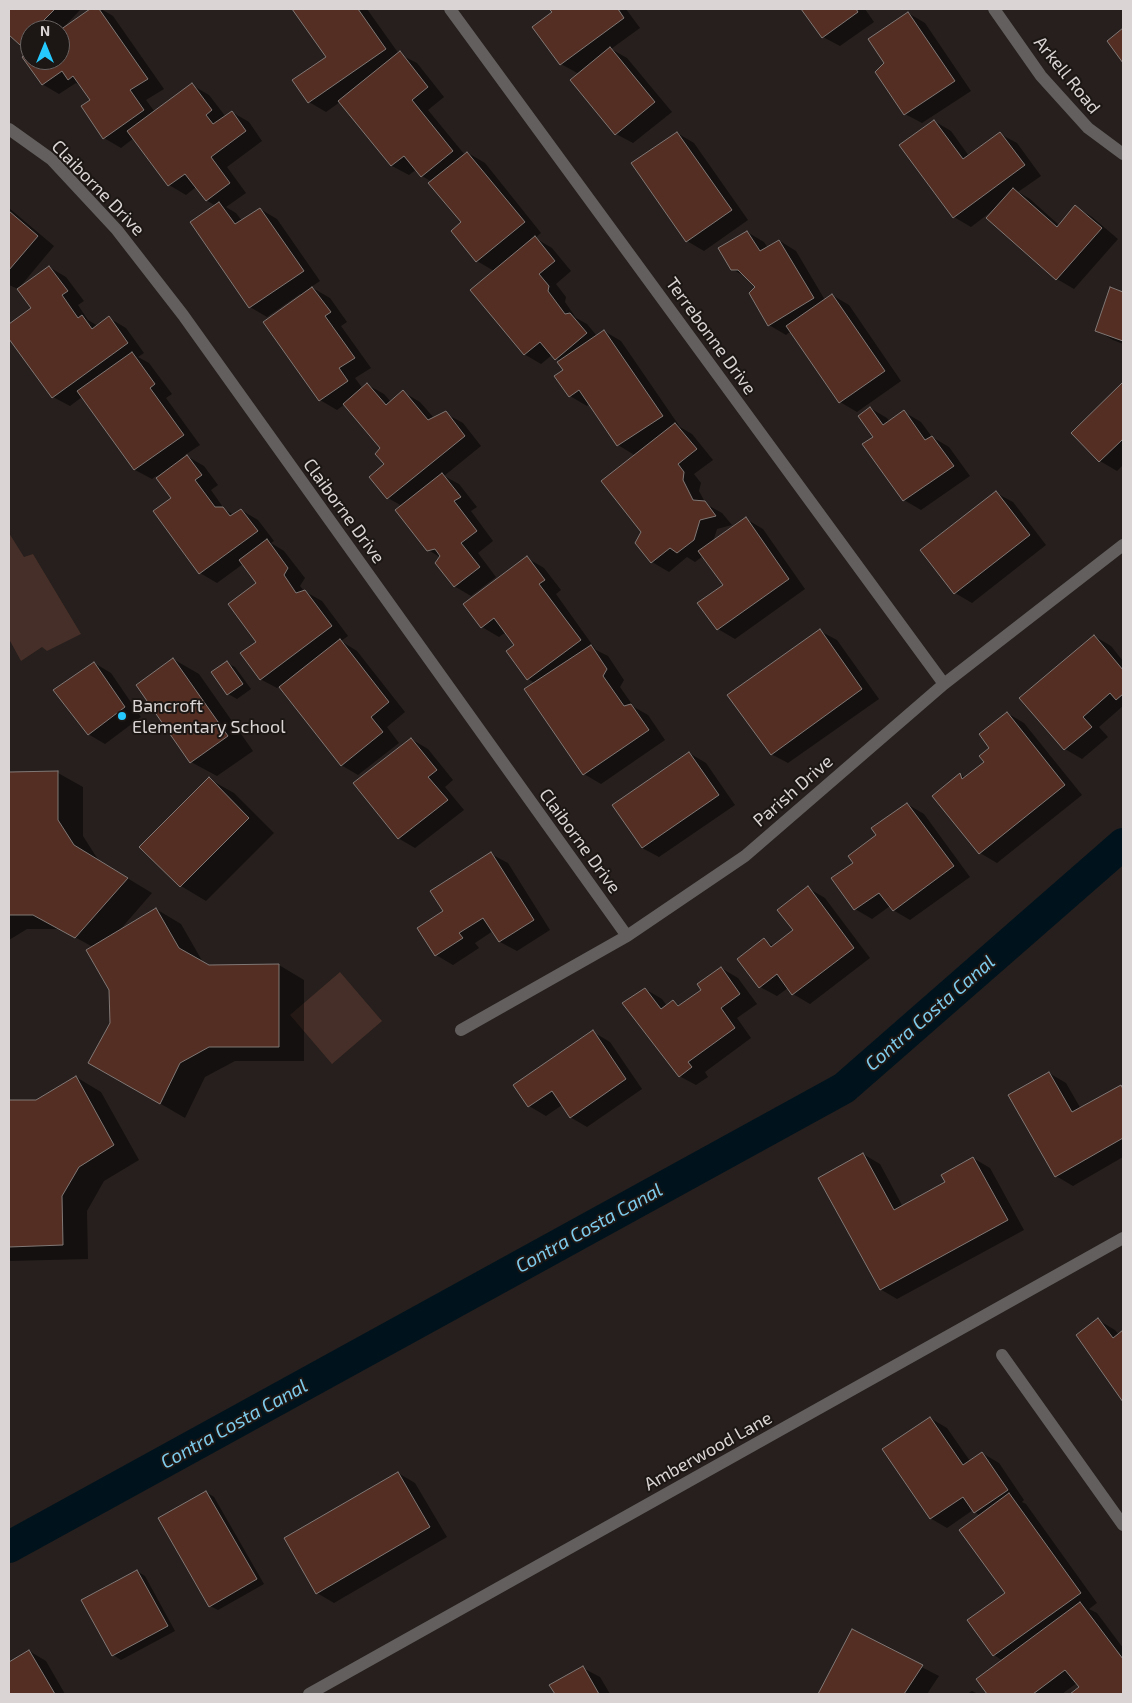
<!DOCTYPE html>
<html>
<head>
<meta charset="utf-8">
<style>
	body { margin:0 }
	#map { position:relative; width:1132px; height:1703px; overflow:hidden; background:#261f1d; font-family:"Exo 2",sans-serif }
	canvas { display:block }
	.frame { position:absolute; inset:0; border:10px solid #dad5d4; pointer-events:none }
	.north { position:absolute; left:20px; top:20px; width:50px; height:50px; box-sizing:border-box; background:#1c1614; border:1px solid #686261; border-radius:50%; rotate:0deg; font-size:14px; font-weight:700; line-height:20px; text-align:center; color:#dad5d4 }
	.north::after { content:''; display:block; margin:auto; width:18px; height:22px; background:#26c9fe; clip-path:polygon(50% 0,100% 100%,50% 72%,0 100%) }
</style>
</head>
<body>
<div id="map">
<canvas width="1132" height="1703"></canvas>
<div class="frame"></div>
<div class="north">N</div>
</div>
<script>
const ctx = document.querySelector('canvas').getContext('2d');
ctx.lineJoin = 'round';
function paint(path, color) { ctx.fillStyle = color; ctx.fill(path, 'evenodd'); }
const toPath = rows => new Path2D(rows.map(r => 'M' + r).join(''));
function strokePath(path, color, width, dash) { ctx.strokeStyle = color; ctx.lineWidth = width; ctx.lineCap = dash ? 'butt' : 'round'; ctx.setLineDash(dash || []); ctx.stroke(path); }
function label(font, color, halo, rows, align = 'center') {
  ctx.font = font + ' "Exo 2",sans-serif'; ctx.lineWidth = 4; ctx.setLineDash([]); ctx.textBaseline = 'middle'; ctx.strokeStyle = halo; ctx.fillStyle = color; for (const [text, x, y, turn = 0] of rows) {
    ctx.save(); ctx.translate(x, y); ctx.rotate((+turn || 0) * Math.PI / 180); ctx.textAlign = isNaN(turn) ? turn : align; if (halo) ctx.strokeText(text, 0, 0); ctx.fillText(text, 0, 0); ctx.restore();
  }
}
paint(toPath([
	[9,533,24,557,33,554,81,634,47,651,42,647,21,661,9,639],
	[340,972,382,1021,332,1064,290,1015]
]), '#462f28');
paint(toPath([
	[9,9,81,9,62,29,63,30,92,9,101,9,113,16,164,89,146,100,155,112,192,85,209,95,226,117,232,112,249,122,262,141,227,167,246,193,226,207,236,213,242,221,260,209,277,219,320,281,311,287,330,298,347,322,341,326,371,368,355,378,363,389,368,385,384,394,391,402,403,392,420,402,434,418,445,413,463,423,481,446,444,476,459,484,477,507,471,511,493,541,478,553,496,577,471,596,454,586,440,557,428,550,402,506,388,498,385,464,382,449,345,404,337,410,320,400,300,294,267,317,250,307,216,206,206,200,196,187,186,195,169,185,134,138,121,148,104,138,91,101,81,86,76,83,59,94,42,84,23,57,30,52,30,60,60,60,60,30,30,30,30,50,21,44,9,33],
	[294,9,367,9,399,54,417,63,444,97,428,110,465,155,468,153,485,163,541,233,535,238,552,248,571,271,556,284,566,297,565,302,576,318,587,324,597,336,604,331,621,341,680,427,692,434,713,460,694,474,701,483,699,491,706,504,722,513,732,525,717,529,713,542,746,519,763,529,805,589,735,639,718,629,724,585,703,556,695,562,687,557,669,572,652,562,643,532,636,456,618,445,589,404,587,406,570,396,565,370,560,361,552,355,541,364,524,354,494,271,477,261,462,223,432,182,422,176,417,169,409,175,392,166,340,102,326,112,309,102,327,57],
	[551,9,626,9,640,28,611,49,627,58,672,112,633,143,616,134,579,74,561,64,554,13],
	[803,9,865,9,874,22,840,46,823,37],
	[908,13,925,23,971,91,922,123,905,114,886,63],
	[934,121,951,131,969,156,1000,134,1017,143,1041,176,1018,192,1030,199,1059,225,1076,207,1092,217,1118,239,1074,289,1057,279,992,211,971,227,954,217],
	[677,133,694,143,748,220,704,251,687,241],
	[9,208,54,246,19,288,49,267,66,277,84,301,78,305,88,320,98,326,109,318,126,328,144,353,138,357,149,363,172,394,166,398,200,445,185,455,204,466,218,485,211,490,225,510,234,515,241,510,258,520,274,541,271,543,284,551,305,578,300,586,304,591,322,601,348,636,341,641,357,651,405,712,387,727,399,743,358,775,341,765,280,686,277,688,260,679,258,642,258,583,243,564,217,583,200,573,172,498,156,476,152,479,135,470,82,397,70,406,53,397,9,337,9,326,33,308,18,289,9,285],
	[747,232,764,242,768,248,780,241,796,251,825,300,832,295,849,305,901,381,857,412,840,402,791,331,786,335,769,325,757,287,748,278,732,269],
	[1111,288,1123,293,1123,344,1113,340,1096,330],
	[1123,384,1123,465,1117,471,1100,461,1073,433],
	[870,408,887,418,890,422,904,412,921,422,932,437,949,447,970,476,921,510,904,500,875,437],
	[996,493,1013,502,1046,545,972,603,955,593],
	[527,558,544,568,561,590,556,594,596,650,608,656,624,680,620,687,634,707,648,715,665,740,601,784,584,774,535,683,528,679,516,645,506,632,499,637,482,627],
	[820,631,837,640,879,699,788,763,771,754],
	[1094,636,1111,646,1123,661,1123,706,1099,727,1108,737,1082,759,1065,749],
	[173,659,199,674,253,751,217,776,191,762],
	[94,663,111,673,141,717,105,744,88,734],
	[227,663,235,667,251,689,237,699,228,694],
	[1007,713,1024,723,1082,795,997,863,980,853,960,775,965,777,985,762],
	[411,739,428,749,453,780,445,787,464,810,415,848,398,838],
	[689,753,706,763,735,805,659,857,642,848],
	[9,773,58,773,83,787,83,836,99,861,152,893,119,931,156,909,181,924,204,964,209,966,279,965,304,980,304,1061,235,1061,205,1077,185,1118,89,1062,111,1023,110,989,93,947,60,929,27,929,9,940],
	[209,779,234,793,274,833,206,901,181,886,141,847],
	[907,804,924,814,970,877,910,920,893,910,890,906,872,919,855,909,854,863,878,835],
	[491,854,508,863,550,930,517,951,500,942,493,931,475,943,479,948,453,965,436,955,445,911],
	[808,888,825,898,870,958,810,1004,793,994,788,988,777,996,760,987,764,940,774,946,794,930],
	[721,968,738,978,757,1004,737,1018,751,1038,705,1072,708,1077,696,1085,679,1076,645,989,662,999,667,1006,673,1001,681,1006,703,990],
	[593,1032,610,1042,642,1089,587,1127,570,1117,562,1105,546,1116,529,1106,515,1085],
	[1049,1073,1066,1083,1081,1109,1121,1086,1123,1088,1123,1157,1073,1186,1056,1176],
	[76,1077,101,1092,139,1160,104,1181,87,1211,88,1259,9,1261,9,1101,37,1101],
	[863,1154,880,1164,903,1207,947,1183,973,1158,990,1168,1024,1230,897,1299,880,1289],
	[1098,1320,1115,1330,1119,1335,1123,1332,1123,1400,1077,1335],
	[930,1418,947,1428,970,1461,982,1453,999,1463,1024,1500,1022,1502,1026,1504,1097,1603,1089,1609,1097,1613,1123,1648,1123,1694,1072,1694,1081,1687,1077,1683,1062,1694,989,1694,978,1680,1003,1661,994,1655,1007,1593,980,1516,973,1510,947,1528,930,1518],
	[398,1473,415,1483,447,1537,334,1603,317,1593],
	[206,1492,214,1497,264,1584,218,1610,210,1606],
	[137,1571,145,1576,175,1631,121,1660,113,1655],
	[852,1631,939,1676,927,1694,819,1694],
	[29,1651,46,1661,65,1694,9,1694,9,1663],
	[583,1668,600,1677,610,1694,556,1694,551,1686],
	[972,1691,978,1694,967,1694]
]), '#0007');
strokePath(toPath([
	[9,1547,844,1088,1123,844]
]), '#00131c', 32);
const building = toPath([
	[9,9,55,9,34,30,30,30,30,35,20,45,9,35,9,9],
	[90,9,99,9,148,79,130,90,144,110,103,139,81,106,90,100,73,76,68,80,62,71,42,85,22,57,30,51,30,60,60,60,60,30,90,9],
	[292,9,358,9,386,49,308,103,292,80,326,57,292,9],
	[549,9,618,9,624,18,560,65,532,27,552,12,549,9],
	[801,9,856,9,858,12,822,38,801,9],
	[908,12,955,81,904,115,875,72,884,63,868,39,908,12],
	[1123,28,1123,63,1107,41,1123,28],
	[610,47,655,102,615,135,570,80,610,47],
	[400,51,428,87,412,100,453,151,421,177,404,156,391,166,338,101,400,51],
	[192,83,212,110,206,115,213,124,232,111,246,131,211,157,230,183,206,201,185,174,168,186,127,131,192,83],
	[934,120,963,159,1000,132,1025,165,953,218,899,145,934,120],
	[677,132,732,210,686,242,631,163,677,132],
	[467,152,525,222,476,262,451,231,461,222,428,183,467,152],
	[1013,188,1057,227,1075,205,1102,228,1056,280,986,218,1013,188],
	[219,202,235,224,260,208,304,271,249,308,190,222,219,202],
	[9,211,38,236,9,270,9,211],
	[747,231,760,251,779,240,814,298,768,326,749,293,755,287,738,270,731,270,718,248,747,231],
	[535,236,555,261,539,274,549,286,548,291,565,314,570,313,587,333,555,360,540,342,524,355,470,290,535,236],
	[49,266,68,291,62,295,78,318,82,315,92,329,109,316,128,343,52,398,9,339,9,324,31,308,17,289,49,266],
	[312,287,331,312,325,316,355,358,339,368,348,381,319,401,263,322,312,287],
	[1110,287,1123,292,1123,341,1095,331,1110,287],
	[832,294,885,371,839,403,786,326,832,294],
	[604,330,663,416,617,446,579,390,569,397,554,376,563,370,557,362,604,330],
	[132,352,155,384,150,388,184,435,134,470,77,391,132,352],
	[1123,382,1123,439,1099,462,1071,433,1123,382],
	[367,383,386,405,403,390,428,420,446,411,465,436,387,499,369,477,384,464,375,454,380,448,343,404,367,383],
	[870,407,883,425,904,410,925,440,932,436,954,466,903,501,862,444,873,437,858,416,870,407],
	[675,423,697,449,678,464,684,472,683,480,693,500,705,501,716,516,700,520,694,540,677,553,670,548,651,563,635,543,641,532,601,481,675,423],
	[187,455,202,475,195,480,215,507,223,507,230,516,241,509,258,531,199,574,153,511,171,498,156,478,187,455],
	[442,473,461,497,454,501,477,531,461,543,480,567,454,587,435,563,440,556,435,549,427,551,395,510,442,473],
	[996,491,1030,535,954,594,920,550,996,491],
	[746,517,789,579,717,630,697,603,723,585,698,551,746,517],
	[267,539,288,568,284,575,296,593,305,590,332,626,260,680,240,653,256,642,228,604,256,583,239,560,267,539],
	[527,556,545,580,539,584,581,640,527,680,506,651,514,645,494,618,481,628,463,604,527,556],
	[820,629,862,689,771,755,727,695,820,629],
	[1094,635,1123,670,1123,694,1116,700,1110,693,1083,717,1092,727,1064,750,1019,698,1094,635],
	[340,639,389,702,371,717,383,732,341,766,279,687,340,639],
	[591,645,607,669,603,676,624,706,631,704,649,730,583,775,524,689,591,645],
	[173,658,228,736,190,763,136,685,173,658],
	[227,661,243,684,227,695,211,672,227,661],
	[94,662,125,707,88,735,53,690,94,662],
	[1007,712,1065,785,979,854,932,796,960,773,962,779,984,762,979,756,989,748,979,734,1007,712],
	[411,738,437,770,428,777,448,800,398,839,353,783,411,738],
	[689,752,719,795,642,848,612,805,689,752],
	[58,771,58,820,74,845,128,878,75,938,33,915,9,915,9,772,58,771],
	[209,777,249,818,180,887,139,847,209,777],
	[907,803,954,866,893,911,879,893,854,910,831,878,853,863,848,856,876,835,871,828,907,803],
	[491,852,534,920,499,942,483,918,459,933,463,938,435,956,417,928,443,911,430,891,491,852],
	[808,886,854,948,792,995,777,974,759,988,737,959,764,938,771,947,793,930,777,910,808,886],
	[156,908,179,948,209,965,279,964,279,1047,209,1047,180,1063,160,1104,88,1063,110,1023,109,990,86,950,156,908],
	[721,967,740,994,721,1008,735,1028,688,1062,692,1067,679,1077,622,1003,645,988,661,1009,673,1000,678,1006,701,990,697,984,721,967],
	[593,1030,626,1079,570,1118,552,1091,528,1107,513,1085,593,1030],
	[1049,1072,1072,1112,1121,1085,1123,1089,1123,1138,1055,1177,1008,1095,1049,1072],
	[76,1076,114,1145,79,1167,62,1196,63,1245,9,1247,9,1100,36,1100,76,1076],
	[863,1153,894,1210,945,1182,941,1175,973,1157,1008,1220,880,1290,818,1178,863,1153],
	[1098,1318,1113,1338,1123,1330,1123,1402,1076,1335,1098,1318],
	[930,1417,963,1465,982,1452,1008,1490,974,1513,963,1497,930,1519,882,1449,930,1417],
	[398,1472,430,1527,316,1594,284,1538,398,1472],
	[206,1491,257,1579,209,1607,158,1518,206,1491],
	[1009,1493,1081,1593,993,1656,967,1620,1005,1593,959,1530,1009,1493],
	[137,1570,168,1626,112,1656,81,1600,137,1570],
	[1080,1602,1123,1659,1123,1694,1070,1694,1079,1687,1065,1670,1033,1694,987,1694,976,1679,1080,1602],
	[852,1629,923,1665,904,1694,818,1694,852,1629],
	[29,1650,55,1694,9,1694,9,1662,29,1650],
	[583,1666,599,1694,555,1694,549,1685,583,1666]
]);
paint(building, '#542e23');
strokePath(building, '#807875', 1);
strokePath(toPath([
	[450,9,944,684],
	[994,9,1041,76,1088,128,1123,154],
	[9,129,51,159,117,230,183,315,627,936],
	[461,1030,627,936,745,856,944,684,1123,545],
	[1002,1355,1123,1525],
	[309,1694,1123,1238]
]), '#625f5e', 12);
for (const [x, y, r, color] of [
	[122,716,5,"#26c9fe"]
]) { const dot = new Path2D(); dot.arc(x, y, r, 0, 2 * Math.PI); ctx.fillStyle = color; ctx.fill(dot); strokePath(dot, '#1c1614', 2); }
label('18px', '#dad5d4', '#1c1614', [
	["Arkell Road",1067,75,51],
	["Claiborne Drive",98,188,46],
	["Terrebonne Drive",711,336,54],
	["Claiborne Drive",344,511,54],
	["Parish Drive",793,791,-41],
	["Claiborne Drive",580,841,54],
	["Amberwood Lane",708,1451,-29]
]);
label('18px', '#dad5d4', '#1c1614', [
	["Bancroft",132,706],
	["Elementary School",132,727]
], 'left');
label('italic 19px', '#7ecbec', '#1c1614', [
	["Contra Costa Canal",930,1013,-41],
	["Contra Costa Canal",589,1228,-29],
	["Contra Costa Canal",234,1424,-29]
]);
</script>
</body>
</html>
